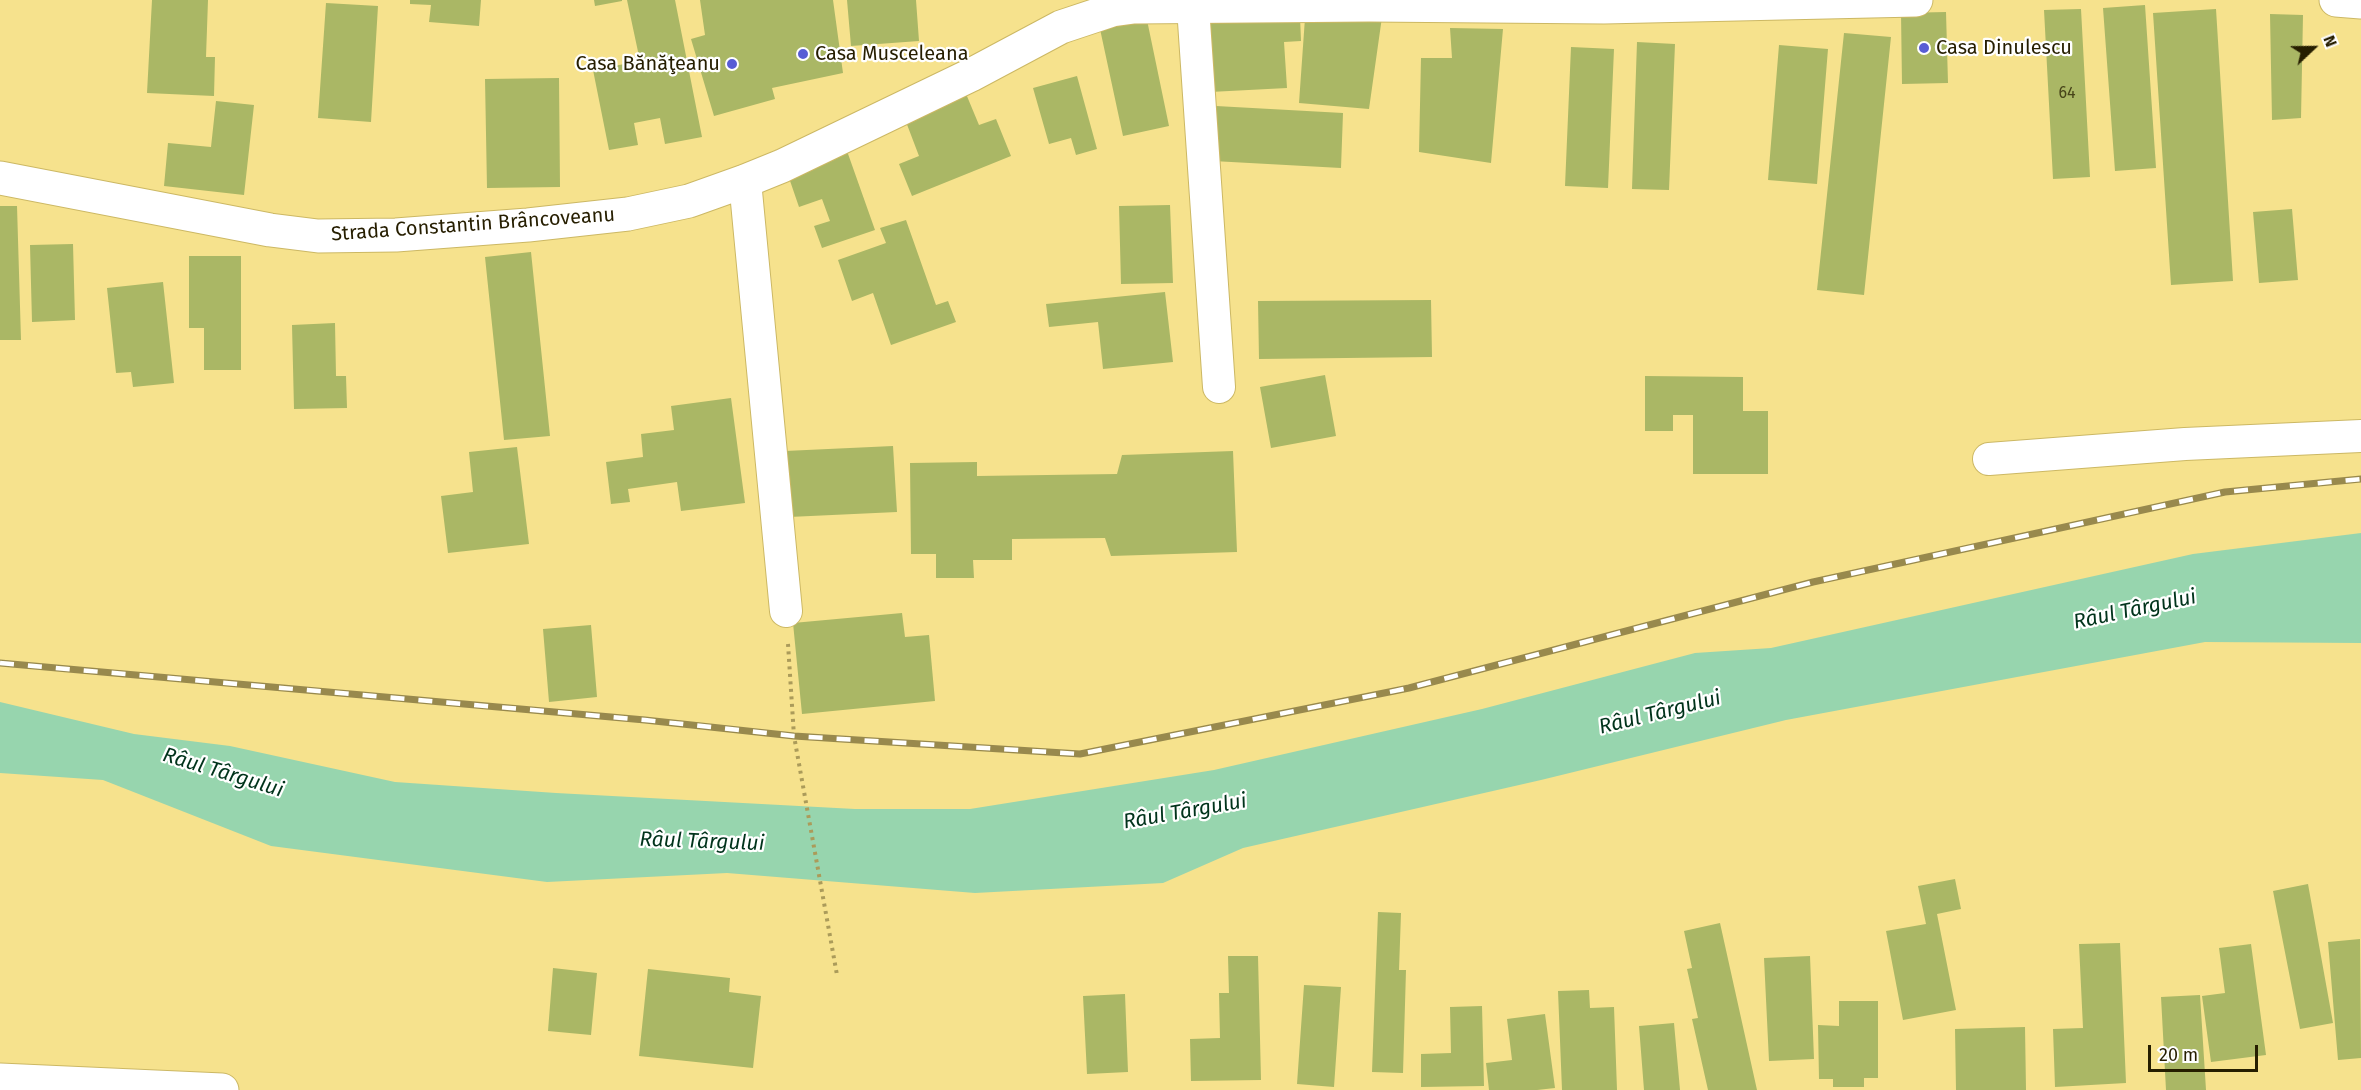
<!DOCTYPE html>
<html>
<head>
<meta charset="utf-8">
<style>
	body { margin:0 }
	#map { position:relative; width:2361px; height:1090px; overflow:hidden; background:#f6e28d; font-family:"Fira Sans",sans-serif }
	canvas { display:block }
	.north { position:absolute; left:2283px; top:18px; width:60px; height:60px; -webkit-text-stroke:4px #fff; paint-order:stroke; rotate:68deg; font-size:16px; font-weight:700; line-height:24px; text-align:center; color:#261e00 }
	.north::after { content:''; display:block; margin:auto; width:21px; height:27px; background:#261e00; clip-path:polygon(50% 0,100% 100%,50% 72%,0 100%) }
	.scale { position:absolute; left:2148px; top:1045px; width:110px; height:27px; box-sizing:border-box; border:3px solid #261e00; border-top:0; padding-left:8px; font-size:18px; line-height:21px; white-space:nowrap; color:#261e00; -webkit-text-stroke:4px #fff; paint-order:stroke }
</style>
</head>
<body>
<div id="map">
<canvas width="2361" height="1090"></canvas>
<div class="north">N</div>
<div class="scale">20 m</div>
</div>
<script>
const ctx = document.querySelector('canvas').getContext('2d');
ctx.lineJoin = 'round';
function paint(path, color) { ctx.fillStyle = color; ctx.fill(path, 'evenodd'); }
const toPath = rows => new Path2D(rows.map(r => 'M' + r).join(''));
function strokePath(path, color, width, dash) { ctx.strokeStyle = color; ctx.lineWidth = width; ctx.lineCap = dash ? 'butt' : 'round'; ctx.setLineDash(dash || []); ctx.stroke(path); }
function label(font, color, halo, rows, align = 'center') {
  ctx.font = font + ' "Fira Sans",sans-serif'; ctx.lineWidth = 4.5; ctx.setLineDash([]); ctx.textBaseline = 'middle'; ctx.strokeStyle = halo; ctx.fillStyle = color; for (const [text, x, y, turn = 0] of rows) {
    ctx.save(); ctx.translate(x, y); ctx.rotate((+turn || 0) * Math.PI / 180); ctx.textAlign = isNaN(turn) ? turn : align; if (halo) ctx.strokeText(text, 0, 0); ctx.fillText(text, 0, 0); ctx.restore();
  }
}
paint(toPath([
	[2361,533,2361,643,2205,642,1786,720,1541,780,1243,848,1163,883,975,893,727,873,547,882,271,846,103,780,0,773,0,702,134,734,230,746,395,782,556,793,855,809,970,809,1214,770,1482,709,1695,653,1771,648,2193,554]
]), '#97d5ae');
paint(toPath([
	[152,0,208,0,206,57,215,57,214,96,147,93],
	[410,0,481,0,479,26,429,22,431,5,410,4],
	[594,0,622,0,622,1,595,6],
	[627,0,675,0,702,137,665,144,660,118,634,123,638,145,609,150,593,70,640,61],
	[700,0,833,0,843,73,772,88,775,99,714,116,691,39,705,35],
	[847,0,916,0,919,41,851,46],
	[326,3,378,6,371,122,318,118],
	[2145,5,2156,168,2115,171,2103,8],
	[2081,9,2090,177,2053,179,2044,10],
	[2216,9,2233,281,2171,285,2153,13],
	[1946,12,1948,83,1902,84,1901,13],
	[2270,14,2303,15,2301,118,2272,120],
	[1300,16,1301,41,1284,42,1287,88,1210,92,1206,20],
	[1382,17,1369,109,1299,103,1305,18],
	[1147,20,1169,126,1123,136,1100,29],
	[1450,28,1503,29,1491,163,1419,152,1421,58,1452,58],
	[1844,33,1891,37,1864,295,1817,290],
	[1637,42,1675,44,1669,190,1632,189],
	[1779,45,1828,49,1817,184,1768,180],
	[1571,47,1614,49,1608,188,1565,186],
	[1077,76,1097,149,1076,155,1071,138,1049,144,1033,88],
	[559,78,560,187,487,188,485,79],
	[964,89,979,125,996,119,1011,156,912,196,899,164,919,156,903,114],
	[216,101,254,105,244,195,164,186,168,143,211,147],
	[1216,106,1343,113,1341,168,1213,161],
	[847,151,875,230,822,248,814,226,830,221,822,199,799,207,787,172],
	[1170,205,1173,283,1121,284,1119,206],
	[0,206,17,206,21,340,0,340],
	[2292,209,2298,280,2259,283,2253,212],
	[906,220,936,305,948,301,956,322,891,345,873,293,852,301,838,260,886,243,880,228],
	[73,244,75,320,32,322,30,245],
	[531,252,550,436,504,440,485,257],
	[189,256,241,256,241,370,204,370,204,328,189,328],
	[163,282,174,383,133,387,131,372,116,373,107,288],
	[1165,292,1173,362,1103,369,1098,322,1049,327,1046,304],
	[1431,300,1432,357,1259,359,1258,301],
	[335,323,336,376,346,376,347,408,294,409,292,325],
	[1325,375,1336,436,1271,448,1260,387],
	[1645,376,1743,377,1743,411,1768,411,1768,474,1693,474,1693,415,1673,415,1673,431,1645,431],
	[731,398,745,503,681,511,677,482,628,489,630,502,611,504,606,462,643,457,641,434,674,430,671,406],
	[893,446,897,512,789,517,785,451],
	[517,447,529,544,448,553,441,496,473,492,469,452],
	[1233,451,1237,552,1111,556,1105,538,1012,539,1012,560,973,560,974,578,936,578,936,554,911,554,910,463,977,462,977,476,1117,474,1122,455],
	[902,613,905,637,929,635,935,701,802,714,793,623],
	[591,625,597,697,549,702,543,629],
	[1955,879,1961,909,1937,914,1956,1010,1903,1020,1886,931,1926,924,1918,886],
	[2308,884,2333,1023,2300,1029,2273,891],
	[1378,912,1401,913,1399,970,1406,970,1403,1073,1372,1072],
	[1720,923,1757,1090,1708,1090,1692,1019,1698,1018,1687,969,1692,968,1684,931],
	[2360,939,2361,1058,2338,1060,2328,942],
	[2120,943,2126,1083,2055,1087,2053,1029,2083,1028,2079,944],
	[2251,944,2266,1055,2211,1062,2202,996,2225,993,2219,948],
	[1228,956,1258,956,1261,1080,1191,1081,1190,1039,1220,1038,1219,993,1229,993],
	[1810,956,1814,1059,1769,1061,1764,958],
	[553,968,597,973,591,1035,548,1031],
	[648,969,730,978,729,992,761,996,753,1068,639,1056],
	[1304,985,1341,987,1334,1087,1297,1084],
	[1589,990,1590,1008,1614,1007,1617,1090,1562,1090,1558,991],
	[1125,994,1128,1072,1087,1074,1083,996],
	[2200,995,2206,1090,2166,1090,2161,997],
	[1839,1001,1878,1001,1878,1078,1864,1078,1864,1087,1833,1087,1833,1079,1819,1079,1818,1025,1839,1026],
	[1482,1006,1484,1086,1421,1087,1421,1054,1451,1053,1450,1007],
	[1545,1014,1555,1088,1537,1090,1489,1090,1486,1063,1512,1060,1507,1019],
	[1674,1023,1680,1090,1644,1090,1639,1026],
	[2025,1027,2026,1090,1956,1090,1955,1029]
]), '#aab765');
const minor = toPath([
	[1193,7,1219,387],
	[745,181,786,611],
	[1989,459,2185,444,2361,436]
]);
const secondary = toPath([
	[2336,0,2361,2],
	[0,178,270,230,318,236,396,235,528,225,628,214,689,201,745,181,782,166,971,75,1061,27,1112,10,1134,7,1369,5,1604,7,1916,0]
]);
const trunk = toPath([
	[0,1080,222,1090]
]);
strokePath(minor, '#ccb864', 34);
strokePath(secondary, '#ccb864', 35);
strokePath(trunk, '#ccb864', 35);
strokePath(toPath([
	[788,644,794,736,837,975]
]), '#ab9b5a', 4, [3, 4.5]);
strokePath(minor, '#fff', 32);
strokePath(secondary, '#fff', 33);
strokePath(trunk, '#fff', 33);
const rail = toPath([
	[0,663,645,720,794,736,1080,754,1409,688,1813,582,2225,492,2361,479]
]);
strokePath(rail, '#98894d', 7);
strokePath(rail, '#fff', 4.5, [14]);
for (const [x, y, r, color] of [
	[1924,48,6,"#585dd5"],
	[803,54,6,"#585dd5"],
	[732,64,6,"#585dd5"]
]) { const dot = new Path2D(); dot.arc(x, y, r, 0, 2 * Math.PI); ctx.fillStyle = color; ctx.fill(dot); strokePath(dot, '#fff', 2); }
label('16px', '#474419', null, [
	["64",2067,94]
]);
label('20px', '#261e00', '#fff', [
	["Casa Dinulescu",1936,48],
	["Casa Musceleana",815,54],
	["Casa Bănăţeanu",720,64,"right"]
], 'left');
label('20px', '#261e00', '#fff', [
	["Strada Constantin Brâncoveanu",473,225,-4]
]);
label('italic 21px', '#00331b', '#fff', [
	["Râul Târgului",2135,610,-12],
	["Râul Târgului",1660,713,-14],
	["Râul Târgului",223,773,17],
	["Râul Târgului",1185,812,-10],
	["Râul Târgului",702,842,2]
]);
</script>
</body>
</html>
